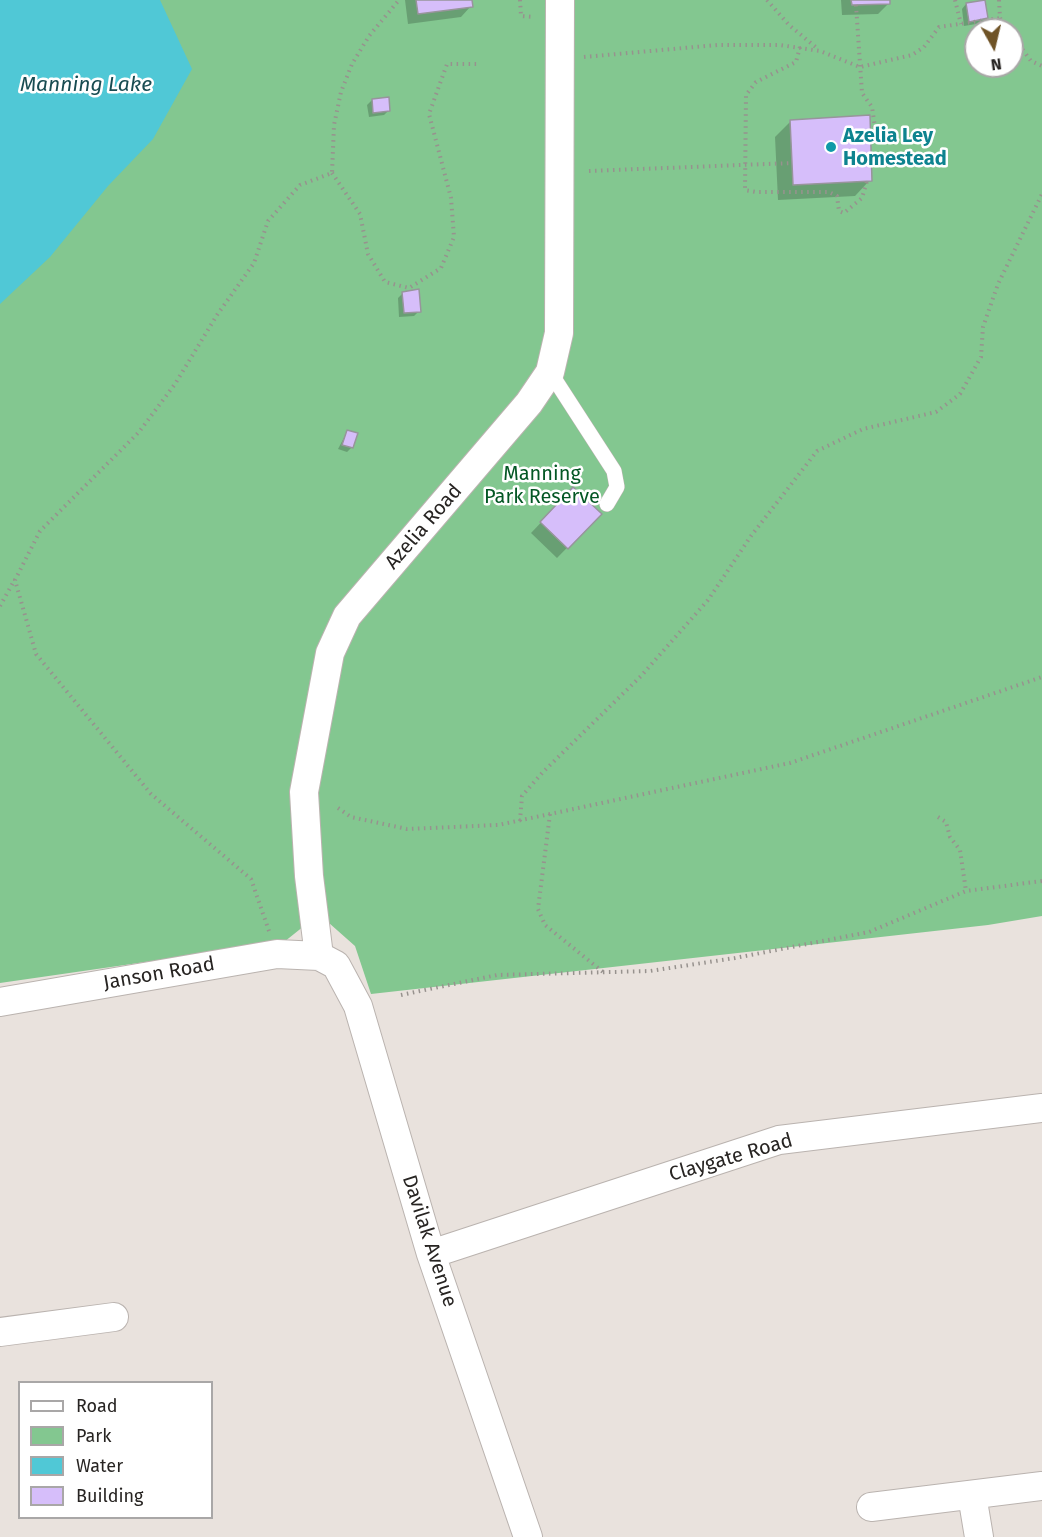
<!DOCTYPE html>
<html>
<head>
<meta charset="utf-8">
<style>
	body { margin:0 }
	#map { position:relative; width:1042px; height:1537px; overflow:hidden; background:#e9e2dd; font-family:"Fira Sans",sans-serif }
	canvas { display:block }
	.legend { position:absolute; left:18px; top:1381px; width:195px; height:138px; box-sizing:border-box; background:#fff; border:2px solid #a9a7a7; margin:0; padding:8px 10px; list-style:none; font-size:18px; color:#272422 }
	.legend li { display:flex; align-items:center; gap:12px; height:30px }
	.legend b { width:30px; border:2px solid #a9a7a7 }
	.north { position:absolute; left:964px; top:18px; width:60px; height:60px; box-sizing:border-box; background:#fff; border:2px solid #a9a7a7; border-radius:50%; rotate:172deg; font-size:16px; font-weight:700; line-height:24px; text-align:center; color:#272422 }
	.north::after { content:''; display:block; margin:auto; width:21px; height:27px; background:#6f5326; clip-path:polygon(50% 0,100% 100%,50% 72%,0 100%) }
</style>
</head>
<body>
<div id="map">
<canvas width="1042" height="1537"></canvas>
<ul class="legend">
<li><b style="height:8px;background:#fff"></b>Road</li>
<li><b style="height:16px;background:#83c790"></b>Park</li>
<li><b style="height:16px;background:#50c8d6"></b>Water</li>
<li><b style="height:16px;background:#d6befa"></b>Building</li>
</ul>
<div class="north">N</div>
</div>
<script>
const ctx = document.querySelector('canvas').getContext('2d');
ctx.lineJoin = 'round';
function paint(path, color) { ctx.fillStyle = color; ctx.fill(path, 'evenodd'); }
const toPath = rows => new Path2D(rows.map(r => 'M' + r).join(''));
function strokePath(path, color, width, dash) { ctx.strokeStyle = color; ctx.lineWidth = width; ctx.lineCap = dash ? 'butt' : 'round'; ctx.setLineDash(dash || []); ctx.stroke(path); }
function label(font, color, halo, rows, align = 'center') {
  ctx.font = font + ' "Fira Sans",sans-serif'; ctx.lineWidth = 5; ctx.setLineDash([]); ctx.textBaseline = 'middle'; ctx.strokeStyle = halo; ctx.fillStyle = color; for (const [text, x, y, turn = 0] of rows) {
    ctx.save(); ctx.translate(x, y); ctx.rotate((+turn || 0) * Math.PI / 180); ctx.textAlign = isNaN(turn) ? turn : align; if (halo) ctx.strokeText(text, 0, 0); ctx.fillText(text, 0, 0); ctx.restore();
  }
}
paint(toPath([
	[0,0,1042,0,1042,916,988,925,371,994,355,946,329,923,304,926,284,942,0,983],
	[976,30,1012,30,1012,66,976,66]
]), '#83c790');
paint(toPath([
	[0,0,160,0,192,69,153,139,108,186,50,257,0,304]
]), '#50c8d6');
paint(toPath([
	[405,0,471,0,471,6,461,17,408,24],
	[841,0,888,0,888,4,878,14,842,15],
	[966,4,987,18,982,23,964,26,962,9],
	[372,100,389,110,384,115,369,117,367,105],
	[791,121,870,180,855,196,778,200,775,137],
	[403,293,419,311,414,316,399,317,398,298],
	[347,432,352,447,347,452,338,449],
	[573,489,600,514,557,558,531,533]
]), '#0003');
const building = toPath([
	[416,0,472,0,473,7,418,14,416,0],
	[851,0,890,0,890,4,852,5,851,0],
	[985,0,988,18,969,22,966,3,985,0],
	[389,97,390,111,373,113,372,99,389,97],
	[870,115,872,181,793,185,790,120,870,115],
	[419,289,421,312,404,313,402,292,419,289],
	[347,430,358,433,353,448,342,445,347,430],
	[573,487,602,514,568,549,540,522,573,487]
]);
paint(building, '#d6befa');
strokePath(building, '#97959b', 1.5);
const lane = toPath([
	[550,372,614,471,617,487,607,504]
]);
const street = toPath([
	[319,956,309,876,304,792,330,653,347,616,529,403,550,372,559,333,560,0],
	[0,1002,277,954,319,956,336,965,358,1006,431,1254,528,1537],
	[431,1254,779,1140,1042,1108],
	[0,1332,114,1317],
	[972,1495,979,1537],
	[871,1507,1042,1486]
]);
strokePath(lane, '#bab3af', 16);
strokePath(street, '#bab3af', 30);
strokePath(toPath([
	[520,0,521,16,534,17],
	[767,0,789,25,818,49],
	[955,0,961,24],
	[999,0,1000,18,1008,30],
	[856,5,862,93,872,107,875,127,870,131],
	[1012,35,1031,61,1042,66],
	[800,47,796,62,756,82,746,95,745,190,756,192,829,192,837,196,839,211,844,213,862,198,867,181],
	[584,57,717,45,780,45,820,51,860,67,912,55,924,47,939,27,1000,18],
	[589,171,792,163],
	[332,173,360,214,368,254,385,282,409,288,441,268,454,237,451,198,429,114,447,64,477,64],
	[0,606,14,581],
	[338,808,351,817,407,829,498,825,790,763,1042,677],
	[550,814,538,909,545,925,603,972],
	[938,817,946,822,950,837,960,850,966,891],
	[520,821,522,796,543,772,641,676,708,600,751,536,817,451,863,429,936,412,960,394,981,357,983,327,998,284,1042,194],
	[269,931,251,879,151,794,36,654,15,580,40,531,139,432,175,384,217,315,254,263,268,221,300,185,332,173,334,125,341,92,352,64,369,36,399,0],
	[401,995,497,975,650,971,735,958,869,932,966,891,1042,881]
]), '#97928e', 4, [1.5, 4.5]);
strokePath(lane, '#fff', 15);
strokePath(street, '#fff', 28);
for (const [x, y, r, color] of [
	[831,147,6,"#0f9aa8"]
]) { const dot = new Path2D(); dot.arc(x, y, r, 0, 2 * Math.PI); ctx.fillStyle = color; ctx.fill(dot); strokePath(dot, '#fff', 2); }
label('bold 20px', '#0d838f', '#fff', [
	["Azelia Ley",843,136],
	["Homestead",843,159]
], 'left');
label('20px', '#035724', '#fff', [
	["Manning",542,474],
	["Park Reserve",542,497]
]);
label('20px', '#272422', '#fff', [
	["Azelia Road",424,527,-49],
	["Janson Road",159,974,-10],
	["Claygate Road",731,1158,-16],
	["Davilak Avenue",429,1241,72]
]);
label('italic 21px', '#184c52', '#fff', [
	["Manning Lake",86,85]
]);
</script>
</body>
</html>
